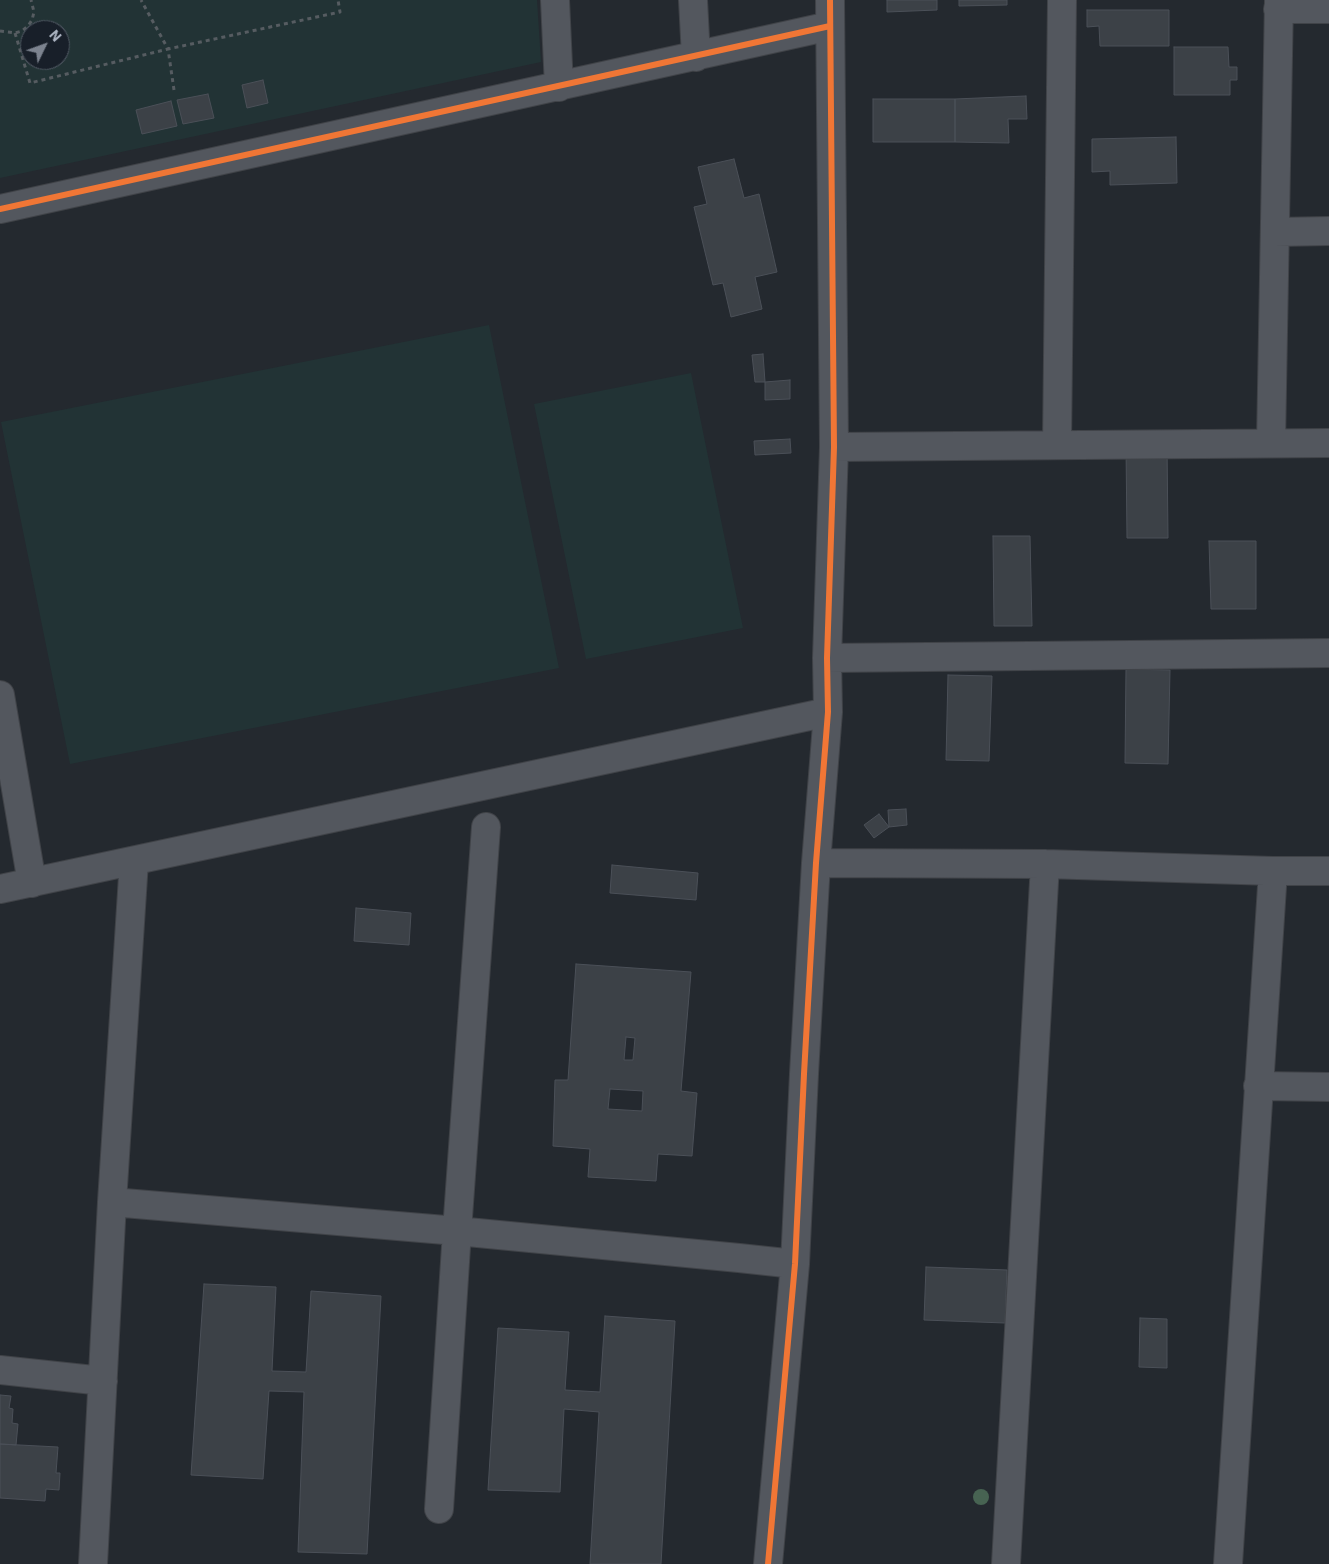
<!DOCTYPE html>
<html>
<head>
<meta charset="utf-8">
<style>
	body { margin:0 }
	#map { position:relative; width:1329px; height:1564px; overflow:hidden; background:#24292f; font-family:"IBM Plex Sans",sans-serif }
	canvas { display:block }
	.north { position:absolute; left:20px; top:20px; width:50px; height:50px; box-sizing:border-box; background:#181f29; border:1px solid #535b66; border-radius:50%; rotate:48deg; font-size:14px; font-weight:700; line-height:20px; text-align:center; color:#acb4c2 }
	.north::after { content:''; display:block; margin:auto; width:18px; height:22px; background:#7c838f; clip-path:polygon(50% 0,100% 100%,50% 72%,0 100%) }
</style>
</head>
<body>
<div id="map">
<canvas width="1329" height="1564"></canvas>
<div class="north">N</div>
</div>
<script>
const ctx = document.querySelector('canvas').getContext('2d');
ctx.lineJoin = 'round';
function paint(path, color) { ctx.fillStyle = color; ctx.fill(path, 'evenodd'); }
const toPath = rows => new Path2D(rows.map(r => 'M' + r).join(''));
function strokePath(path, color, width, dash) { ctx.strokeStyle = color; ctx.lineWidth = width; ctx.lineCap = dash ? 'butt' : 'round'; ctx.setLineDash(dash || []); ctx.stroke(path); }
paint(toPath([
	[0,0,537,0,541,62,0,178],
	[30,30,60,30,60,60,30,60],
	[489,325,559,668,70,764,1,422],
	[691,373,743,628,586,659,534,404]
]), '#223335');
const building = toPath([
	[887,0,937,0,937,10,887,12,887,0],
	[959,0,1007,0,1007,5,959,6,959,0],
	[1087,10,1169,10,1169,46,1100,46,1099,26,1087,27,1087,10],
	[1174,47,1228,47,1229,67,1237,67,1237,80,1230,80,1230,95,1174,95,1174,47],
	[263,80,268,103,247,108,242,85,263,80],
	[208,94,214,118,183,124,177,100,208,94],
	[1026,96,1027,119,1008,119,1009,143,955,142,955,99,1026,96],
	[873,99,955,99,955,142,873,142,873,99],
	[171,101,177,126,142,134,136,110,171,101],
	[1176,137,1177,183,1110,185,1110,171,1092,172,1092,139,1176,137],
	[734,159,744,198,759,194,777,272,755,277,762,309,731,317,723,283,713,285,694,207,707,204,698,167,734,159],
	[763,354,765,382,755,382,752,355,763,354],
	[790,380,790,399,765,400,765,382,790,380],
	[790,439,791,453,755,455,754,441,790,439],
	[1126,446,1167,446,1168,538,1127,538,1126,446],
	[993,536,1030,536,1032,626,994,626,993,536],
	[1209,541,1256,541,1256,609,1211,609,1209,541],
	[1126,669,1170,670,1168,764,1125,763,1126,669],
	[948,675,992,676,989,761,946,760,948,675],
	[906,809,907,825,889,827,888,810,906,809],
	[879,814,889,827,874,838,864,825,879,814],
	[612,865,698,873,696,900,610,893,612,865],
	[356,908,411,913,409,945,354,941,356,908],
	[576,964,691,972,681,1091,697,1093,692,1156,658,1154,656,1181,588,1177,590,1149,553,1146,555,1080,568,1080,576,964],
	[626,1037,635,1038,633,1060,624,1060,626,1037],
	[610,1089,643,1091,642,1111,608,1109,610,1089],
	[926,1267,1007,1270,1005,1323,924,1320,926,1267],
	[204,1284,276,1287,272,1371,306,1372,311,1291,381,1296,367,1554,298,1552,304,1392,269,1391,263,1479,191,1475,204,1284],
	[605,1316,675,1321,661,1564,590,1564,599,1412,564,1409,560,1492,488,1490,498,1328,569,1332,565,1390,600,1392,605,1316],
	[1140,1318,1167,1319,1167,1368,1139,1367,1140,1318],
	[0,1395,11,1396,9,1408,13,1409,12,1423,18,1424,16,1445,0,1444,0,1395],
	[0,1444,58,1447,56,1473,60,1473,59,1490,46,1489,45,1501,0,1498,0,1444]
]);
paint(building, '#3c4147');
strokePath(building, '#4b5058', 1);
const minor = toPath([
	[555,0,559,87],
	[693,0,696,57],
	[1278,9,1329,9],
	[0,209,830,26],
	[1275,232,1329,231],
	[1271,443,1279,0],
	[1057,445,1062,0],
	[834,447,1329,443],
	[827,658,1329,653],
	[0,695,32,883],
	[816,863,1045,864,1273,871,1329,871],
	[0,889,828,712],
	[1258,1086,1329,1087],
	[112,1202,457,1231,739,1258,795,1264],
	[0,1370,103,1381],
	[439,1509,457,1231,486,827],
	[93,1564,112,1202,134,861],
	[768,1564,795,1264,804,1074,816,863,828,712,827,658,834,447,830,0],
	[1006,1564,1045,864],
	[1228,1564,1273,871]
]);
strokePath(minor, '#404348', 30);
strokePath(toPath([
	[0,31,15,33,22,31,28,26,32,20,34,12,31,0],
	[15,33,30,83,168,49,141,0],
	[174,90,168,49,340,12,338,0]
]), '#565c61', 3, [4, 4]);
strokePath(minor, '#53575e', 28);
strokePath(toPath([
	[0,209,830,26],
	[768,1564,795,1264,804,1074,816,863,828,712,827,658,834,447,830,0]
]), '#f07635', 6);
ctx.fillStyle = '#476352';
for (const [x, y] of [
	[981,1497]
]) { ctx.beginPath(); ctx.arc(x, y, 8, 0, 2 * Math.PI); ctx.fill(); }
</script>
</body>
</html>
